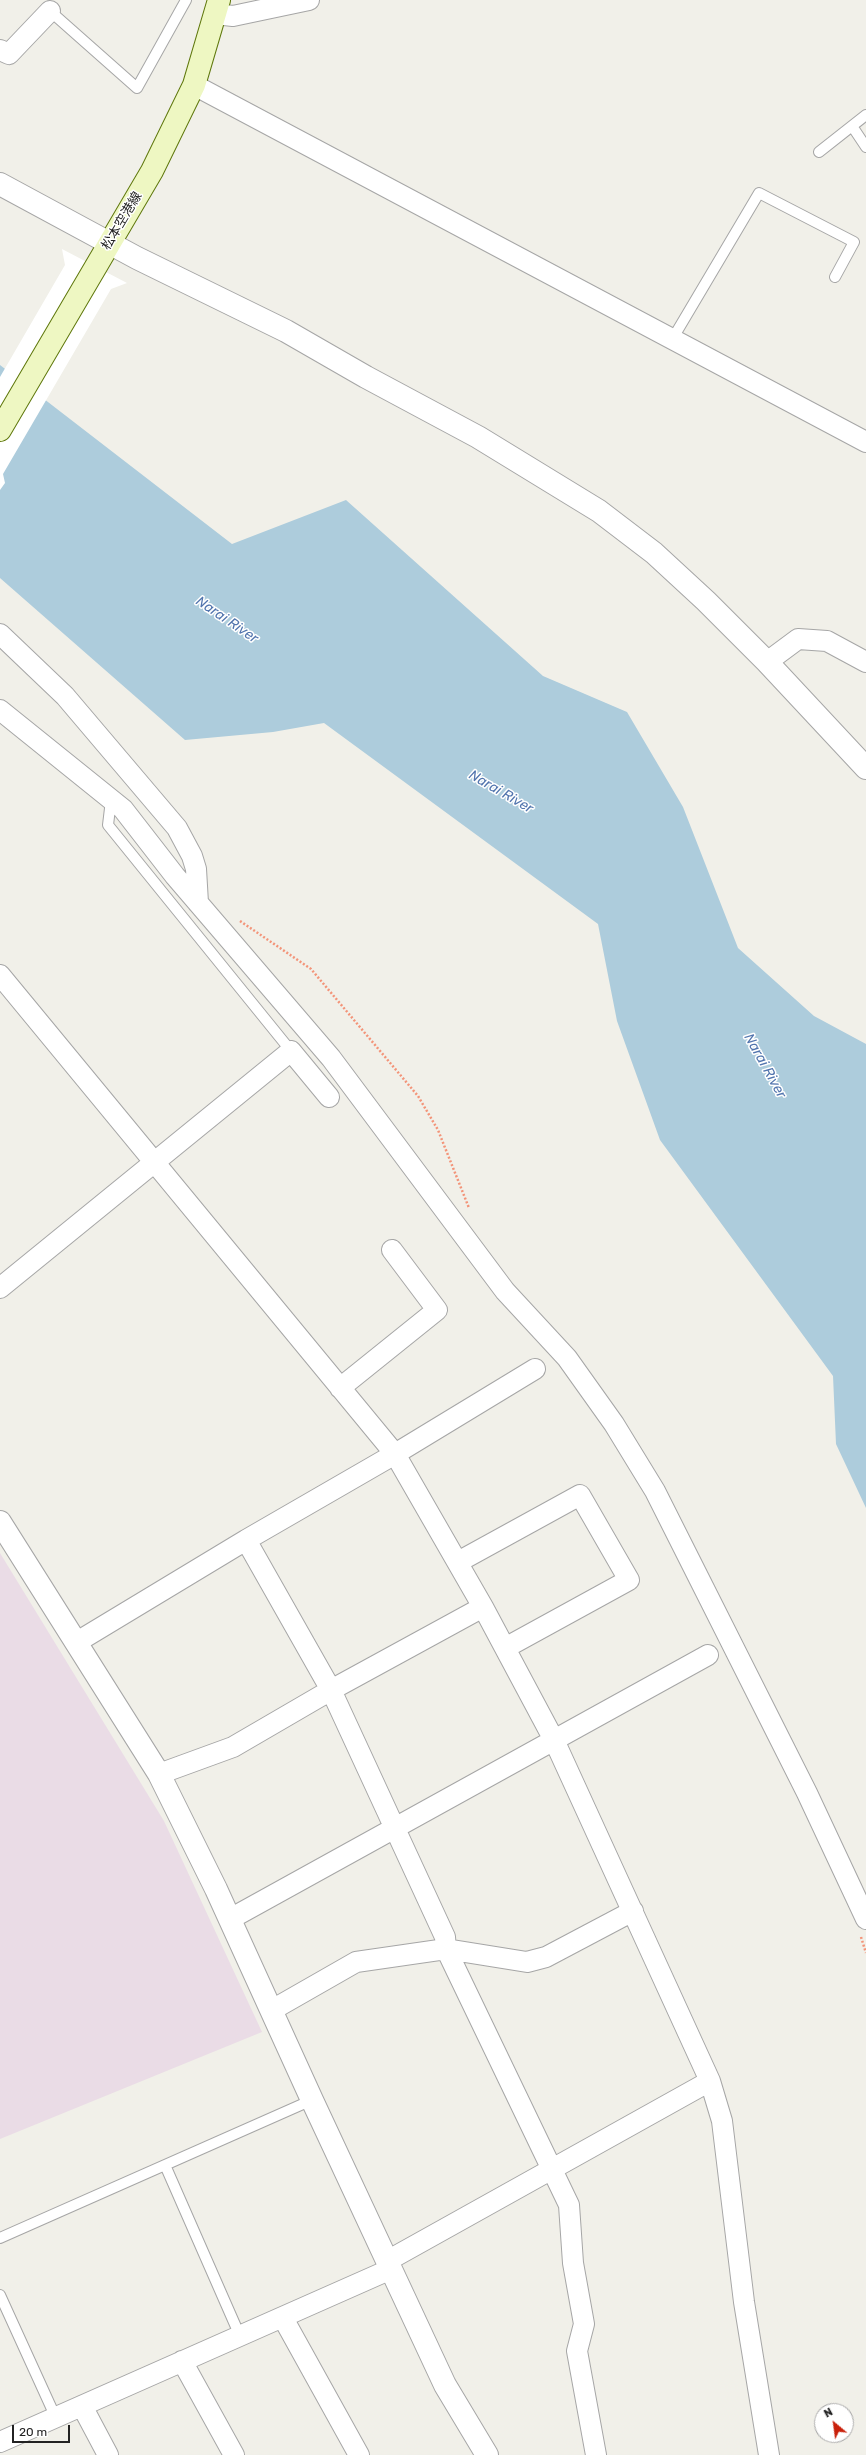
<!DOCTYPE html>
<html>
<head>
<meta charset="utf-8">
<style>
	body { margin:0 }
	#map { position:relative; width:866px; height:2455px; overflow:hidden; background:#f1f0e9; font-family:Rubik,sans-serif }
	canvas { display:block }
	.north { position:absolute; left:814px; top:2403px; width:40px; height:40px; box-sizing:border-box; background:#fff; border:1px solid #a7a7a7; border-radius:50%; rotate:331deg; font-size:11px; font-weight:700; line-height:16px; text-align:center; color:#222 }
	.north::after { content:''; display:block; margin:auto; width:14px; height:18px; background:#c9210b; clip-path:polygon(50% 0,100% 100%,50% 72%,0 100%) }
	.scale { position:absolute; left:12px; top:2425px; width:58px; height:18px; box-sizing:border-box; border:2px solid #222; border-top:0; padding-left:5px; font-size:12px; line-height:14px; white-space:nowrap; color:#222; -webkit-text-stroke:3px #fff; paint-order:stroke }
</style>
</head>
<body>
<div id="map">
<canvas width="866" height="2455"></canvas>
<div class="north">N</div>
<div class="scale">20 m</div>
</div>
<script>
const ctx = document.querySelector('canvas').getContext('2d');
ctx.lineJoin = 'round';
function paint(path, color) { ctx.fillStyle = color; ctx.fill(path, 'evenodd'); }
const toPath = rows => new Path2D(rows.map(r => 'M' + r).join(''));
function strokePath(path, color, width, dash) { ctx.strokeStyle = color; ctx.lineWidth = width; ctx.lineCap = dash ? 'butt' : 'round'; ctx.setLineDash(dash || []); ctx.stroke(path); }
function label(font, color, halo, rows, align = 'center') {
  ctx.font = font + ' Rubik,"Noto Sans JP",sans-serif'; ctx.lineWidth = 3; ctx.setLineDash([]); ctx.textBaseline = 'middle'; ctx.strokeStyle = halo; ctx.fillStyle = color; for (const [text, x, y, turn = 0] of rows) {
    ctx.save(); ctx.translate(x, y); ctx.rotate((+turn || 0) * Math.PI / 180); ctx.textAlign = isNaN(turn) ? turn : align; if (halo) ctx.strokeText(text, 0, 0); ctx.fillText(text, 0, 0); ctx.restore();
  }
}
paint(toPath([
	[0,1553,164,1821,262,2032,0,2139]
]), '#eadce6');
paint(toPath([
	[0,365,232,544,346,500,543,676,627,712,683,807,738,948,814,1016,866,1044,866,1508,836,1444,833,1376,660,1140,617,1021,598,924,324,723,273,732,185,740,0,578]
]), '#adccdc');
paint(toPath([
	[62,249,127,283,111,289,3,474,5,483,0,490,0,377,65,265]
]), '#fff');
const service = toPath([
	[50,11,137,88,186,0],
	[852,126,866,147],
	[819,152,866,115],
	[673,338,759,193,854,242,835,277],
	[111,800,108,825,291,1051],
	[165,2165,240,2336],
	[0,2238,312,2100],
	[0,2295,56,2418]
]);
const minor = toPath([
	[215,14,233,16,309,0],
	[0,50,9,54,50,11],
	[194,85,866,442],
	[0,634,65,696,177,828,192,856,196,869,198,903],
	[767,662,798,639,827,641,866,662],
	[0,710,123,809,175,876,331,1058,505,1291,567,1358,614,1424,655,1491,807,1793,866,1919],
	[0,975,395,1454,483,1607,554,1740,710,2081,722,2121,744,2302,769,2455],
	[0,1288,291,1051,329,1097],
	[340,1388,437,1310,392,1250],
	[246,1540,395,1454,535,1369],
	[458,1562,580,1495,629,1580,505,1648],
	[77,1642,246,1540,331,1690,445,1937,446,1949,569,2205,573,2263,584,2324,577,2351,596,2455],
	[159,1774,233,1747,331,1690,483,1607],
	[230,1919,708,1655],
	[272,2010,356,1962,446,1949,527,1962,546,1957,633,1911],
	[387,2261,710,2081],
	[283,2318,359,2455],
	[182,2361,234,2455],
	[82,2406,108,2455],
	[0,2442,391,2269]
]);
const tertiary = toPath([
	[0,184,137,258,286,331,366,377,478,437,599,511,654,553,706,601,767,662,866,768],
	[0,1522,159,1774,216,1889,312,2100,445,2385,487,2455]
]);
const secondary = toPath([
	[0,430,152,171,194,85,219,0]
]);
strokePath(service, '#a6a6a6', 12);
strokePath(minor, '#a6a6a6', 22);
strokePath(tertiary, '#a6a6a6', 24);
strokePath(secondary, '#5e770b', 24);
strokePath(toPath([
	[240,921,311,969,418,1096,438,1130,469,1208],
	[861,1937,866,1953]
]), '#f39479', 2.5, [2, 2]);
strokePath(service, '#fff', 10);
strokePath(minor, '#fff', 20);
strokePath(tertiary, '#fff', 22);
strokePath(secondary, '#eef7c2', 22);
label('13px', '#222', '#fff', [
	["松本空港線",122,221,-59]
]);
label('italic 14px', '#5275ae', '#fff', [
	["Narai River",227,620,34],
	["Narai River",501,792,30],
	["Narai River",765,1066,61]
]);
</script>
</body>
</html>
